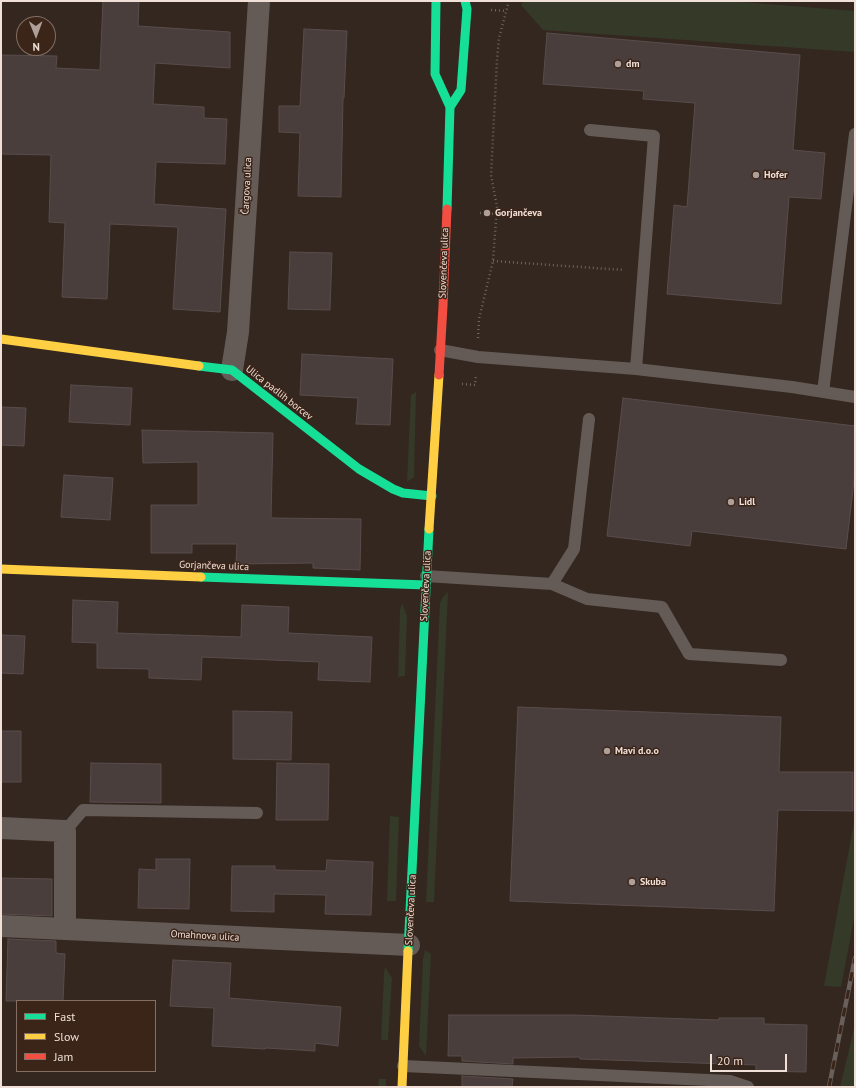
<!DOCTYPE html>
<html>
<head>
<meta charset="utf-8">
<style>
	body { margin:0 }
	#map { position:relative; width:856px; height:1088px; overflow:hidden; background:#332720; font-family:"PT Sans",sans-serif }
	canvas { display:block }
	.frame { position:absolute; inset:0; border:2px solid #f0e0d8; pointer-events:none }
	.legend { position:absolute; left:16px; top:1000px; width:140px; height:72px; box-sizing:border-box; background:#3b2418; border:1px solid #836f65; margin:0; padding:5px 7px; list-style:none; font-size:12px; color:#f0e0d8 }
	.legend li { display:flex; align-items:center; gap:8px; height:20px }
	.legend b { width:20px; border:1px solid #836f65 }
	.north { position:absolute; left:16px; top:16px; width:40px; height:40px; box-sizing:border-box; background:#3b2418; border:1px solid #836f65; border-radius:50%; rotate:179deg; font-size:11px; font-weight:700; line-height:16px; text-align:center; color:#f0e0d8 }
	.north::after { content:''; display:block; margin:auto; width:14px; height:18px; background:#ae9f98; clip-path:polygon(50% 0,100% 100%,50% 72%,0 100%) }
	.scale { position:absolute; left:710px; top:1054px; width:77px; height:18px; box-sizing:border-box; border:2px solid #f0e0d8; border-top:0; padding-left:5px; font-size:12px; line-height:14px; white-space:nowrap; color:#f0e0d8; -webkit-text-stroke:3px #3b2418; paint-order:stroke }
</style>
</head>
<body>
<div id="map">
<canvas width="856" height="1088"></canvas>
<div class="frame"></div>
<ul class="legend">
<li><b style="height:5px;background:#16e098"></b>Fast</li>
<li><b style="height:5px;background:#ffcf43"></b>Slow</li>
<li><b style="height:5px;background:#f24e42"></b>Jam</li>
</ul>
<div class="north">N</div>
<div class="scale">20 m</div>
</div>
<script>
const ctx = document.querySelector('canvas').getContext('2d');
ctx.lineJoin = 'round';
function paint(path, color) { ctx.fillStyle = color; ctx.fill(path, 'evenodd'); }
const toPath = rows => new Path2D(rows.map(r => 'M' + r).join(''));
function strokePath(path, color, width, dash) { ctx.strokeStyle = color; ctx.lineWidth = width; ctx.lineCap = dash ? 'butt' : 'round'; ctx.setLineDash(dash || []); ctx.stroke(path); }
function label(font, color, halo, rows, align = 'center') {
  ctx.font = font + ' "PT Sans",sans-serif'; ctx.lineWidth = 3; ctx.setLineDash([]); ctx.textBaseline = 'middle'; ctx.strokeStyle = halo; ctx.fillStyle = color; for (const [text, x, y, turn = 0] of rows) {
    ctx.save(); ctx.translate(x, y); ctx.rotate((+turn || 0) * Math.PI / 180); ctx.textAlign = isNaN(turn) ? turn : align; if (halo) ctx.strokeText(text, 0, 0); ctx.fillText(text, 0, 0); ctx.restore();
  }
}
paint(toPath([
	[524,1,729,1,855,11,855,52,543,30,521,5],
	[416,392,414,477,407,482,411,395],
	[448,592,434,902,426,902,440,603,443,597],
	[402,603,407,616,405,676,398,677,400,610],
	[390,816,399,817,396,901,387,901],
	[855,816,855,913,841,987,824,986],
	[425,950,431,954,426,1056,419,1046,423,959],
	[385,967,392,978,388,1040,381,1040,384,973],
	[855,1022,855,1087,840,1087,852,1037],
	[379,1079,386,1079,386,1087,378,1087]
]), '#353927');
const building = toPath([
	[103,1,139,1,138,26,230,32,230,68,155,63,153,104,204,107,204,118,227,119,225,164,156,162,154,204,226,209,220,312,173,309,178,227,110,224,107,299,62,297,65,223,49,222,51,155,1,154,1,55,57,56,56,68,100,70,103,1],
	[304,29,347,31,344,98,343,98,341,197,298,196,300,133,279,132,279,106,300,106,304,29],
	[547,33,800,55,793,150,825,153,821,199,789,197,781,304,667,294,674,205,687,207,695,103,643,99,644,91,543,84,547,33],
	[290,252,332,253,330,310,288,309,290,252],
	[302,354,393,359,390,425,356,424,358,398,300,395,302,354],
	[71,385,132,388,130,425,69,422,71,385],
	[623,398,855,426,855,472,846,549,692,531,690,546,607,536,623,398],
	[1,407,26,408,24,446,1,445,1,407],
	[142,430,273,433,271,517,273,518,361,519,360,570,313,568,313,563,236,564,237,544,192,544,192,553,151,553,151,505,198,505,198,462,143,463,142,430],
	[64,475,113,478,110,520,61,517,64,475],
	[73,600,118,602,117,633,241,637,242,605,289,607,288,633,372,637,370,682,318,680,319,662,202,657,201,680,149,678,149,669,97,668,97,643,72,642,73,600],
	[1,635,25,636,23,674,1,673,1,635],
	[518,707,781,717,779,772,853,772,853,811,778,810,774,911,510,901,518,707],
	[233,711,292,712,291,760,233,759,233,711],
	[1,731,21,731,21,782,1,782,1,731],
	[91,763,161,764,161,803,90,802,91,763],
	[277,763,329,764,328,820,276,820,277,763],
	[156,859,190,859,189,909,138,908,139,869,156,870,156,859],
	[327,860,373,862,371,915,325,914,326,895,274,894,274,912,231,911,232,866,275,866,275,870,326,871,327,860],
	[1,878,52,879,52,916,1,914,1,878],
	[8,939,56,941,56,953,65,954,63,1001,6,1001,8,939],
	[173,960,231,963,229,998,341,1007,338,1046,315,1043,315,1051,266,1048,265,1049,212,1046,214,1008,170,1006,173,960],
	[449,1015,574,1015,719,1020,719,1018,764,1018,764,1024,807,1025,806,1072,756,1071,756,1065,580,1059,580,1057,513,1058,513,1064,462,1061,462,1056,448,1056,449,1015],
	[462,1076,513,1079,512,1087,462,1087,462,1076]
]);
paint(building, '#4a3e3d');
strokePath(building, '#594d4c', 1);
strokePath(toPath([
	[491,10,507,11],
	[480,213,497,214],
	[493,261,624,270],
	[478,338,479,319,493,261,497,207,491,175,497,60,499,38,509,1],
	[462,384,475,385,476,375]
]), '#6e6561', 2.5, [1, 3]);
strokePath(toPath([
	[590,130,654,136,636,369],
	[440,350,478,357,636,369,792,387,855,397],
	[823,392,855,134],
	[426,576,552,584,587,599,662,607,689,654,781,660],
	[552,584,574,549,589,419],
	[65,831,83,810,257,813],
	[403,1066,730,1081,748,1087]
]), '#655b56', 12);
strokePath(toPath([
	[232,370,238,332,259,1],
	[1,828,65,831,65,929],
	[1,926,409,945]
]), '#655b56', 22);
strokePath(toPath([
	[436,1,435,74,450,107,447,209],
	[450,107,461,90,467,9,465,1],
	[199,366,232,370,359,469,393,489,403,493,432,496],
	[201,577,426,585],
	[408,951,429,529]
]), '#16e098', 9);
strokePath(toPath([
	[1,339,199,366],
	[429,529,439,375],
	[1,569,201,577],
	[402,1087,408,951]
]), '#ffcf43', 9);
strokePath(toPath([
	[439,375,443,306,447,209]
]), '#f24e42', 9);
const rail = toPath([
	[829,1087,855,958]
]);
strokePath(rail, '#695f5b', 4.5);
strokePath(rail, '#3b2418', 3, [9]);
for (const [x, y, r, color] of [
	[618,64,4,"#ae9f98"],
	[756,175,4,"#ae9f98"],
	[487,213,4,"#ae9f98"],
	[731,502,4,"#ae9f98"],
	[607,751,4,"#ae9f98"],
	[632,882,4,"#ae9f98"]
]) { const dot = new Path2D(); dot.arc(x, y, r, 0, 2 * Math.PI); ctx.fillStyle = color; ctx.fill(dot); strokePath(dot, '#3b2418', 1.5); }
label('bold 10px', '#f0e0d8', '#3b2418', [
	["dm",626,64],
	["Hofer",764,175],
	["Gorjančeva",495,213],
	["Lidl",739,502],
	["Mavi d.o.o",615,751],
	["Skuba",640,882]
], 'left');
label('10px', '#f0e0d8', '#3b2418', [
	["Čargova ulica",247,186,-87],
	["Slovenčeva ulica",444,263,-88],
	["Ulica padlih borcev",279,393,38],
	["Gorjančeva ulica",214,566,2],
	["Slovenčeva ulica",426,586,-87],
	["Slovenčeva ulica",411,910,-87],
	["Omahnova ulica",205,936,3]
]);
</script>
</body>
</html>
